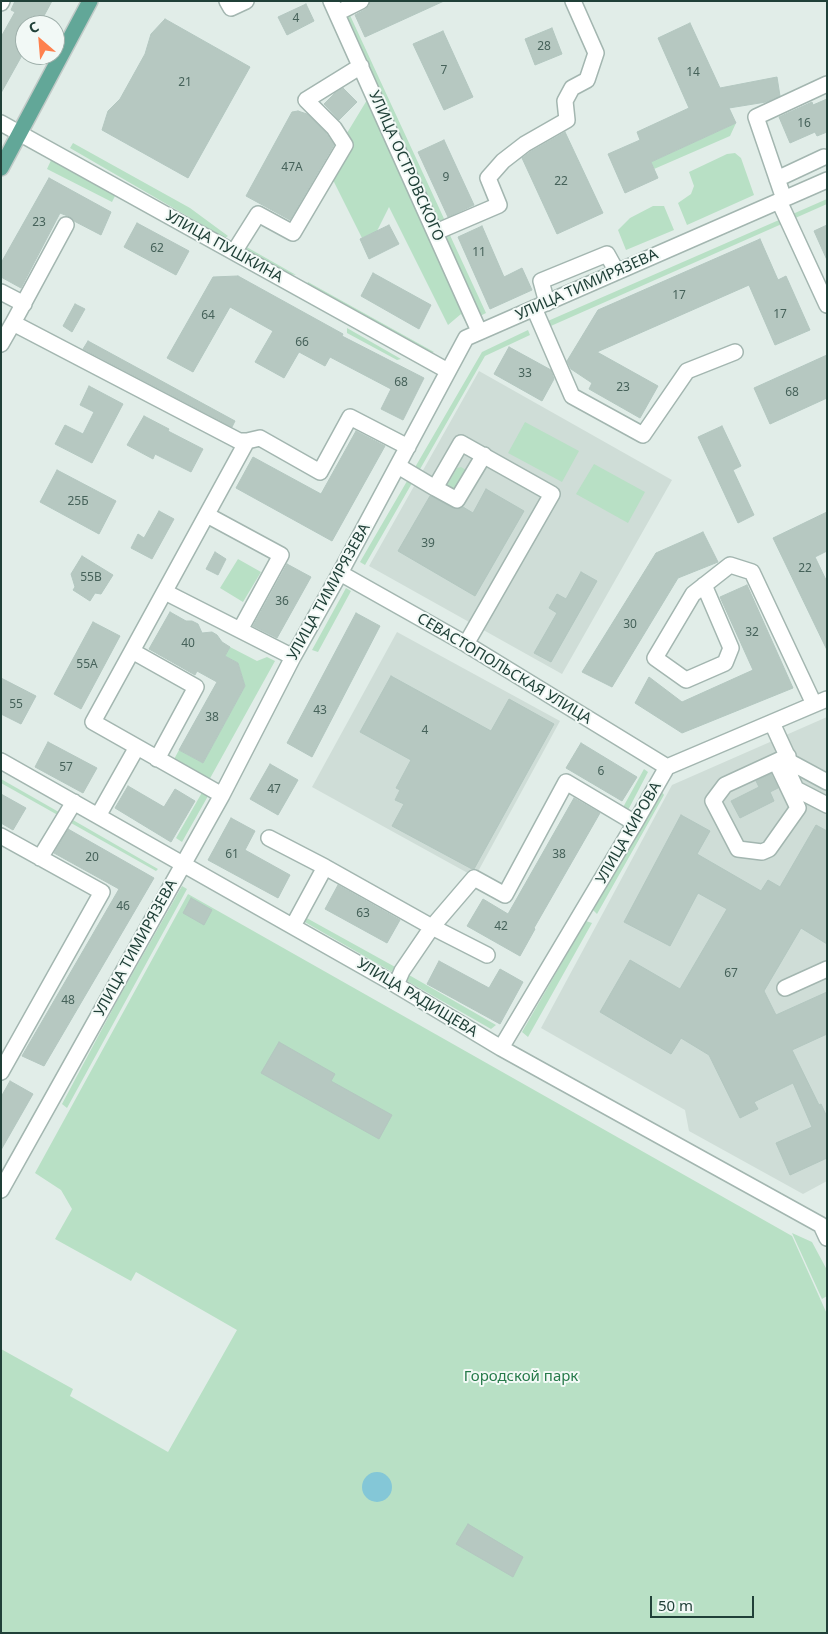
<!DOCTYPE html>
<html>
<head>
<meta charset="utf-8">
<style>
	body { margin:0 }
	#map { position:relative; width:828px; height:1634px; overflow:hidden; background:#e1ede8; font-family:"Noto Sans",sans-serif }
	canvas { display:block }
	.frame { position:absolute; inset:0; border:2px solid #204038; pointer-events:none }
	.north { position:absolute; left:15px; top:15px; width:50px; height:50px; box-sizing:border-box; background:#f2f9f6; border:1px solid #9eafaa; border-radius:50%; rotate:333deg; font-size:14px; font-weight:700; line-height:20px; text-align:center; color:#204038 }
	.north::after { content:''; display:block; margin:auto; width:18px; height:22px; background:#fe814e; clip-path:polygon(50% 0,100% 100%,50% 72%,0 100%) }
	.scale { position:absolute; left:650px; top:1596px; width:104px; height:22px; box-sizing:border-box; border:2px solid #204038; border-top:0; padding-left:6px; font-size:15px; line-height:18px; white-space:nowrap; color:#204038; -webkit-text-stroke:4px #f2f9f6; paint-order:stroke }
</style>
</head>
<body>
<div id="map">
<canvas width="828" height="1634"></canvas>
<div class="frame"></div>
<div class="north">С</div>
<div class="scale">50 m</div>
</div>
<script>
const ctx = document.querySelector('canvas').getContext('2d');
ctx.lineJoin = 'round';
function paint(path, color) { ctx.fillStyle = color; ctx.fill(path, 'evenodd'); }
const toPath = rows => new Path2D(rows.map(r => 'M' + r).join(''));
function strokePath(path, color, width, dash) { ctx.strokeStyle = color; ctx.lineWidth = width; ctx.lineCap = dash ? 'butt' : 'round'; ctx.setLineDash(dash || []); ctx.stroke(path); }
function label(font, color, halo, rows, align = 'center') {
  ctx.font = font + ' "Noto Sans",sans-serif'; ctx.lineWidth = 4; ctx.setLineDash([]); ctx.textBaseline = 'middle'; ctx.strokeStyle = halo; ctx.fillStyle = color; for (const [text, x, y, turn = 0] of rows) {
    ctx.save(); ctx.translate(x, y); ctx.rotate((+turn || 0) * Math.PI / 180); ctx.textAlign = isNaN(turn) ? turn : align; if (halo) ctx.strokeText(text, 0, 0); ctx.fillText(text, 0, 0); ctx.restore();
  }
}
paint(toPath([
	[479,371,672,480,562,674,369,566],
	[397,632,560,721,475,877,312,787],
	[827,717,827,1181,803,1194,689,1131,685,1110,541,1028,672,785]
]), '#cfddd7');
paint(toPath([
	[348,11,446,223,438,226,342,14],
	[367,100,469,315,466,323,461,314,448,325,389,207,377,231,362,238,333,180,350,142,347,133],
	[736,123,730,136,654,169,651,162],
	[73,143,190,208,228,236,225,238,70,148],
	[735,153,741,158,754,195,687,225,678,203,691,194,694,186,689,172,727,154],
	[52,158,116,194,112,202,47,169],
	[827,199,827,204,544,329,541,324],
	[653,206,664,206,674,230,626,250,618,230,630,218],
	[448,231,486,313,478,317,442,234],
	[243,245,296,275,283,273,240,249],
	[308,282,434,352,427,355,305,287],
	[347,328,401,359,397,360,347,333],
	[528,330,530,335,485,356,365,565,360,562,482,352],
	[525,422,579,451,562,482,508,453],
	[594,464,645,492,628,523,576,494],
	[461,467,466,470,468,474,456,493,446,487,457,468],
	[238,559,261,572,243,602,220,588],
	[346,588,351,591,318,652,312,650],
	[230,647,257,661,267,657,275,661,208,782,172,763,179,750,203,763,245,686,238,663,225,656],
	[644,769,648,772,626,814,621,811],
	[1,779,64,815,63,818,1,783],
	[204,789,208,796,182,842,176,838],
	[662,792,664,795,597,914,593,910],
	[66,816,158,869,156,871,64,819],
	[182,886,187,889,67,1108,62,1104,117,1001],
	[188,894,792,1236,827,1314,827,1633,1,1633,1,1349,73,1389,70,1396,168,1452,237,1330,136,1272,131,1281,55,1239,72,1209,61,1190,35,1173],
	[303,916,397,968,392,972,303,921],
	[586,921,592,923,528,1037,522,1032],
	[402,971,496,1025,491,1029,400,977],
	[792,1233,812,1242,827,1270,827,1296,822,1299]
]), '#b8e0c5');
paint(toPath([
	'362 1487a15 15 0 1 1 30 0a15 15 0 1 1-30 0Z'
]), '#84c7d7');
const building = toPath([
	[15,1,52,1,39,25,25,25,25,50,1,93,1,37,15,12,11,10,15,1],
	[370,1,444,1,365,37,355,15,366,9,369,6,370,1],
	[306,4,314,21,287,35,278,17,306,4],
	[165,19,250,67,188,178,102,130,108,111,120,99,145,54,151,34,165,19],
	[690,23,720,88,777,77,780,96,766,102,729,108,736,123,651,162,658,178,625,193,608,154,640,140,637,132,689,108,658,38,690,23],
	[552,28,562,54,535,65,525,39,552,28],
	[443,31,473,97,444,110,413,44,443,31],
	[343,88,357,102,339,120,324,104,335,93,343,88],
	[827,99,827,132,817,136,815,132,790,143,779,117,812,102,813,105,827,99],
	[298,111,307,114,326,133,334,145,290,220,246,196,292,112,298,111],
	[565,132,603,213,557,234,522,158,530,152,565,132],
	[444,140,474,205,448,217,418,152,444,140],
	[49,178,111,212,101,235,74,221,70,217,60,213,21,288,1,277,1,263,49,178],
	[137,223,189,251,176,275,124,247,137,223],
	[389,225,399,244,369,259,360,239,389,225],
	[827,225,827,260,814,231,827,225],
	[482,226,504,277,522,268,532,290,490,309,458,237,482,226],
	[760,239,778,280,786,276,810,330,775,345,749,285,597,352,658,386,640,418,589,389,592,383,571,369,567,361,598,310,760,239],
	[373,273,431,305,419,329,361,296,373,273],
	[238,276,343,334,342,336,424,378,403,420,381,409,391,389,330,357,325,366,299,352,284,378,255,362,273,331,230,307,193,372,167,358,213,277,238,276],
	[75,304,85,309,72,332,63,326,75,304],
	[88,341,235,421,232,427,83,349,88,341],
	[509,347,551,370,554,379,542,401,494,374,509,347],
	[827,355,827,398,770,424,754,388,827,355],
	[89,386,123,404,92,463,55,444,65,425,83,434,94,412,80,405,89,386],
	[144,416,169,429,168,431,203,449,191,472,155,454,153,459,127,445,144,416],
	[722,426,741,466,733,470,754,515,738,523,698,437,722,426],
	[356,431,385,446,332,541,236,488,253,457,321,494,356,431],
	[57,470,116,501,99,534,40,502,57,470],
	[486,489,524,511,475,596,398,551,430,496,453,508,458,509,463,507,473,513,486,489],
	[159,511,174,519,152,559,131,548,138,534,144,538,159,511],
	[827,512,827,551,815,557,827,582,827,650,773,538,827,512],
	[703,532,718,562,678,578,612,687,582,672,656,553,703,532],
	[215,552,226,559,218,575,206,569,215,552],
	[82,556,113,575,101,594,95,593,90,601,73,590,75,587,71,574,82,556],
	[287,564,311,577,277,638,253,626,287,564],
	[581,572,597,581,551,662,534,653,557,613,549,608,557,594,566,599,581,572],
	[747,585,793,688,682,733,635,703,649,677,682,702,753,670,720,597,747,585],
	[170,612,186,621,192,621,198,624,202,633,212,632,217,635,222,642,230,647,225,656,238,663,245,686,203,763,179,750,217,682,197,671,195,675,149,649,170,612],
	[356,613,380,626,312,757,287,743,356,613],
	[93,622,120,636,81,709,54,694,93,622],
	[391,676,491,731,509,699,554,724,474,869,472,869,392,826,404,804,395,800,400,790,396,788,411,760,360,732,391,676],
	[1,678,36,696,21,724,1,714,1,678],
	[48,742,97,768,83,793,35,767,48,742],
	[581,743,637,777,622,801,566,768,581,743],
	[270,764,298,780,278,815,250,799,270,764],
	[771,774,778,788,770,792,774,801,740,818,731,801,759,787,756,781,771,774],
	[128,786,164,807,175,789,195,801,171,842,115,808,128,786],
	[1,794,26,808,13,830,1,823,1,794],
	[574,798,600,813,534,928,535,929,520,956,467,926,483,899,508,914,574,798],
	[681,815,710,831,697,854,761,891,768,880,780,887,816,825,827,831,827,944,801,928,764,991,776,1015,827,992,827,1034,792,1050,819,1105,821,1104,827,1117,827,1158,790,1175,776,1143,812,1127,793,1083,754,1102,758,1109,740,1118,709,1055,681,1038,671,1054,600,1012,630,960,680,989,727,909,698,893,670,946,624,922,681,815],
	[231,818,255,831,245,850,290,875,278,898,208,860,231,818],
	[68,829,154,878,44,1066,22,1056,119,889,54,853,68,829],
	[338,885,400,920,387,943,325,909,338,885],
	[191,898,212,910,204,925,183,913,191,898],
	[439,961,489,988,500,969,523,982,500,1024,427,984,439,961],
	[279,1042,335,1074,331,1081,392,1115,379,1139,261,1073,279,1042],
	[10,1081,33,1094,1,1150,1,1097,10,1081],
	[468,1524,523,1557,513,1577,456,1544,468,1524]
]);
paint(building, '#b6c8c1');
strokePath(building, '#b3c7c0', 1);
const minor = toPath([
	[227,1,231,8,246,1],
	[331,1,479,331],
	[1,3,2,1],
	[337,13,361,1],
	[1,123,448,371],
	[777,179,824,157],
	[784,199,756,117,827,84],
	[779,201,827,305],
	[436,232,499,205,488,178,503,161,525,144,567,120,565,101,572,88,587,80,596,53,573,1],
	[234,252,258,214,293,233,345,145,334,128,306,100,361,66],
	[1,292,24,304],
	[547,303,541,281,607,254,617,272],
	[534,308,572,396,643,435,687,371,735,352],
	[13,323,66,225],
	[1,344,13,323,239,441,247,441,260,438,320,472,350,417,408,447],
	[398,466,435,488,461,443,552,494,466,644],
	[435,488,457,500,484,455],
	[207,515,281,555,240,630],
	[340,573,466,644,667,767],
	[704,585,731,648,725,663,686,680,655,658,693,594,730,565,752,572,814,704],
	[165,592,293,657],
	[132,651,93,722,222,795],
	[772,723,790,762,827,782],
	[157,759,196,687,132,651,247,441],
	[1,761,396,985,501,1048,821,1225,827,1238],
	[776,762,798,808,769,849,762,852,738,849,713,801,725,785,788,756],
	[790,776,796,789,827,805],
	[98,816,137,747],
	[1,836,102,892,1,1072],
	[269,838,325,867],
	[40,858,74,802],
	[293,926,325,867,432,927,487,955],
	[396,985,402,971,432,927,474,878,505,895,566,782,635,823],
	[785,988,827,969],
	[501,1048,635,823,667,767,827,699],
	[1,1190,222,795,293,657,340,573,466,338,827,180]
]);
const major = toPath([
	[1,168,90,1]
]);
strokePath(minor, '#a3b6b0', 18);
strokePath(major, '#c1cac7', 18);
strokePath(minor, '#fff', 15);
strokePath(major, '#62a798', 15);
label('12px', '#46625a', null, [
	["4",296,19],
	["28",544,47],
	["7",444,71],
	["14",693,73],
	["21",185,83],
	["16",804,124],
	["47А",292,168],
	["9",446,178],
	["22",561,182],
	["23",39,223],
	["62",157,249],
	["11",479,253],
	["17",679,296],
	["17",780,315],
	["64",208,316],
	["66",302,343],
	["33",525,374],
	["68",401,383],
	["23",623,388],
	["68",792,393],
	["25Б",78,502],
	["39",428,544],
	["22",805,569],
	["55В",91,578],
	["36",282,602],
	["30",630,625],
	["32",752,633],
	["40",188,644],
	["55А",87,665],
	["55",16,705],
	["43",320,711],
	["38",212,718],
	["4",425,731],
	["57",66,768],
	["6",601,772],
	["47",274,790],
	["61",232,855],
	["38",559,855],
	["20",92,858],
	["46",123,907],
	["63",363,914],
	["42",501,927],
	["67",731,974],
	["48",68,1001]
]);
label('15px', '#204038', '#f2f9f6', [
	["УЛИЦА ОСТРОВСКОГО",406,166,66],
	["УЛИЦА ПУШКИНА",224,247,29],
	["УЛИЦА ТИМИРЯЗЕВА",587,285,-24],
	["УЛИЦА ТИМИРЯЗЕВА",329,592,-61],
	["СЕВАСТОПОЛЬСКАЯ УЛИЦА",504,669,31],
	["УЛИЦА КИРОВА",629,833,-60],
	["УЛИЦА ТИМИРЯЗЕВА",136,948,-61],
	["УЛИЦА РАДИЩЕВА",417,998,31]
]);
label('15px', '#267a4a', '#f2f9f6', [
	["Городской парк",521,1377]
]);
</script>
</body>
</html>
